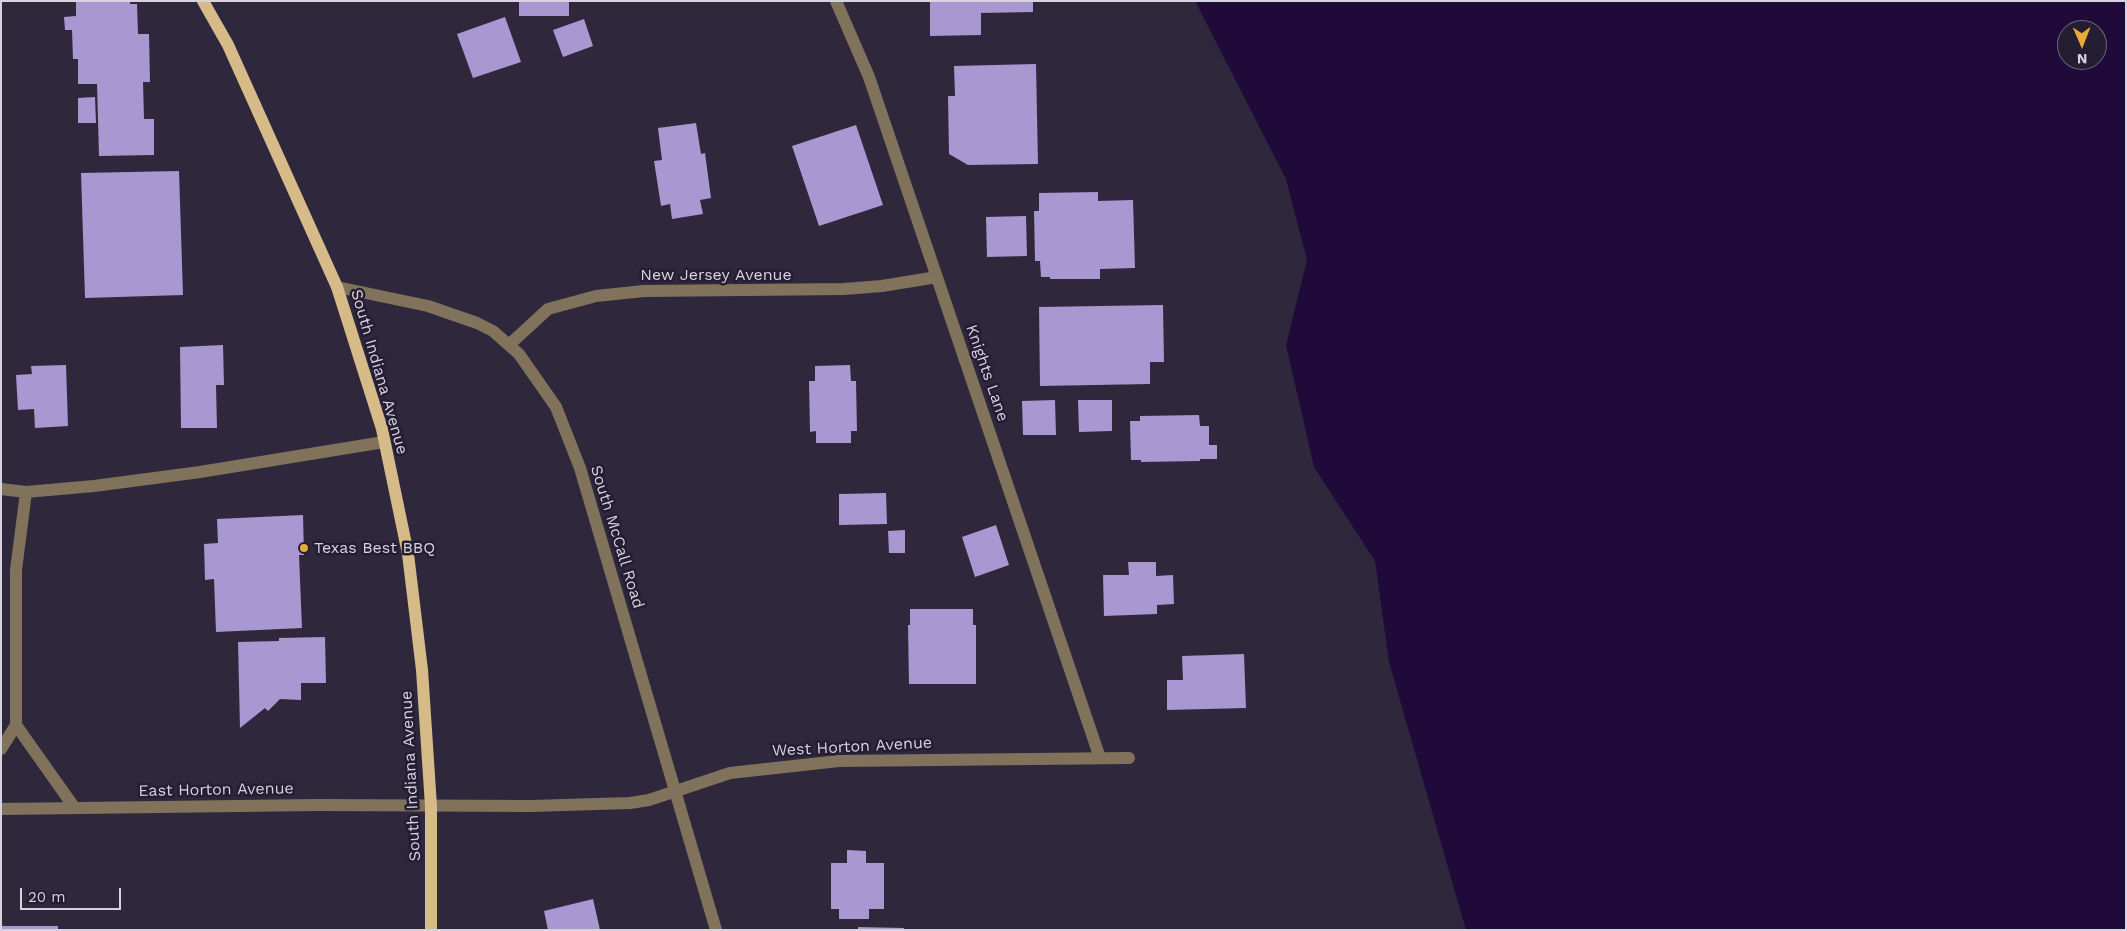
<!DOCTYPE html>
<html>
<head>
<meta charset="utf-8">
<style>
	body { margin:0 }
	#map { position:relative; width:2127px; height:931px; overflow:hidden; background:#2f283d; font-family:"Work Sans",sans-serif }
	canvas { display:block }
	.frame { position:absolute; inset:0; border:2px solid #d6d2e0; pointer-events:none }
	.north { position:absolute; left:2057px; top:20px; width:50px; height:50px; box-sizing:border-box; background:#251e33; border:1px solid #6c6678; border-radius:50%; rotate:179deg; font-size:14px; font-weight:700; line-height:20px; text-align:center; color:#d6d2e0 }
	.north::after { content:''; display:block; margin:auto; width:18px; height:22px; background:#e5ad35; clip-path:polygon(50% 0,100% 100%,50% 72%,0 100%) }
	.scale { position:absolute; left:20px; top:888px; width:101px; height:22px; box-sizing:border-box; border:2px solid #d6d2e0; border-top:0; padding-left:6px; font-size:15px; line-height:18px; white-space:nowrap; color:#d6d2e0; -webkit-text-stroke:4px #251e33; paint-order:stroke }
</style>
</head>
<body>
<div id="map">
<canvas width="2127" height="931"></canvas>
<div class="frame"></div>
<div class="north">N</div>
<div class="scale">20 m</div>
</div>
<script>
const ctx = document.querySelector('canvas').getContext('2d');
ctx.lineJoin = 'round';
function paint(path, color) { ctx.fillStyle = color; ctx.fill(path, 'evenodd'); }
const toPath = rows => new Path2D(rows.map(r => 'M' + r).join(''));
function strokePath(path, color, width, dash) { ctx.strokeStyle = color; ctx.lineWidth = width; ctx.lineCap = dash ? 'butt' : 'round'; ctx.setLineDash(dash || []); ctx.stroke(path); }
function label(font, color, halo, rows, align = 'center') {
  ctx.font = font + ' "Work Sans",sans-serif'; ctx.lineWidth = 5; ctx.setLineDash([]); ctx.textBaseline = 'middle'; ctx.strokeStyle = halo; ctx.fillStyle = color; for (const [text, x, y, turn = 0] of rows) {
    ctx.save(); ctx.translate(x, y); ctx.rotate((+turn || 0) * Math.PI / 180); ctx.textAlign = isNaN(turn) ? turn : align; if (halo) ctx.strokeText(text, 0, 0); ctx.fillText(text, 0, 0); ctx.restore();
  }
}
paint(toPath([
	[1195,1,2126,1,2126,930,1466,930,1389,662,1375,561,1314,467,1286,345,1307,260,1286,179],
	[2067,30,2097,30,2097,60,2067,60]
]), '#1f0a3a');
paint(toPath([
	[76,1,130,1,130,4,137,4,138,34,149,34,150,82,143,82,144,119,154,119,154,155,99,156,97,84,78,84,78,59,73,59,72,30,65,30,64,17,76,16],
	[519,1,569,1,569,16,519,16],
	[930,1,1033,1,1033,12,981,13,981,35,930,36],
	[505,17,521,62,473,78,457,34],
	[584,19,593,46,563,57,553,30],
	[1036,64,1038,164,968,165,949,154,948,96,955,96,954,66],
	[95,97,96,123,78,123,78,98],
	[696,123,701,154,705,153,711,198,700,200,703,214,672,219,670,204,661,206,654,161,662,160,658,128],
	[856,125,883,205,819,226,792,146],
	[179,171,183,295,85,298,81,173],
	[1098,192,1098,201,1133,200,1135,268,1100,269,1100,279,1050,279,1050,277,1041,277,1040,261,1035,261,1034,211,1039,211,1039,193],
	[1026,216,1027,256,987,257,986,217],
	[1163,305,1164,362,1150,362,1150,384,1040,386,1039,307],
	[223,345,224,385,216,385,217,428,181,428,180,347],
	[66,365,68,426,35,428,34,409,18,410,16,375,32,374,31,366],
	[850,365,851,381,856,381,857,431,851,431,851,443,816,443,816,431,810,432,809,381,815,381,815,366],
	[1055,400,1056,435,1023,435,1022,401],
	[1078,400,1112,400,1112,431,1079,432],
	[1199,415,1200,426,1209,426,1209,445,1217,445,1217,459,1200,459,1200,461,1141,462,1141,460,1131,460,1130,421,1140,421,1140,416],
	[886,493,887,524,839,525,839,494],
	[303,515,304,555,299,555,302,628,216,632,214,579,205,580,204,544,218,543,217,519],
	[996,525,1009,565,975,577,962,537],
	[905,530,905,553,889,553,888,531],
	[1128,562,1156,562,1156,576,1173,575,1174,604,1157,605,1157,614,1104,616,1103,575,1129,575],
	[910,609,973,609,973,625,976,625,976,684,909,684,908,625,910,625],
	[325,637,326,683,301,683,301,700,280,699,268,711,265,708,240,728,238,642,279,641,279,638],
	[1244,654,1246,708,1167,710,1167,680,1183,680,1182,656],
	[847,850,866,851,866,863,884,863,884,909,869,909,869,919,839,919,839,909,831,909,831,863,847,863],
	[593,899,600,930,548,930,544,911],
	[1,926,58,926,58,930,1,930],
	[858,927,904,928,904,930,858,930]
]), '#a897d1');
strokePath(toPath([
	[836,1,869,77,1100,758],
	[337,287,428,306,477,323,493,331,519,354,556,407,580,468,716,930],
	[510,344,548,309,596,296,644,291,844,289,882,286,937,277],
	[1,489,26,492,94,486,200,472,384,442],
	[16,725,74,807],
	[1,749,16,725,16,570,26,492],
	[1,809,317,805,531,806,630,803,649,800,730,773,839,761,1129,758]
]), '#81735b', 12);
strokePath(toPath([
	[203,1,228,45,337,287,382,429,408,554,422,670,431,806,431,930]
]), '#d6ba88', 12);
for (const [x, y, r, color] of [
	[304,548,5,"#e5ad35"]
]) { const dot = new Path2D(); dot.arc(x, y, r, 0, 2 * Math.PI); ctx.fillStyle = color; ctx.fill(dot); strokePath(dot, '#251e33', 2); }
label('16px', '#d6d2e0', '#251e33', [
	["New Jersey Avenue",716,275],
	["South Indiana Avenue",379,372,74],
	["Knights Lane",987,373,71],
	["South McCall Road",617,537,73],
	["West Horton Avenue",852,747,-3],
	["South Indiana Avenue",411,776,-93],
	["East Horton Avenue",216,790,-1]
]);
label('16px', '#d6d2e0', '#251e33', [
	["Texas Best BBQ",314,548]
], 'left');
</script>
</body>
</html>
